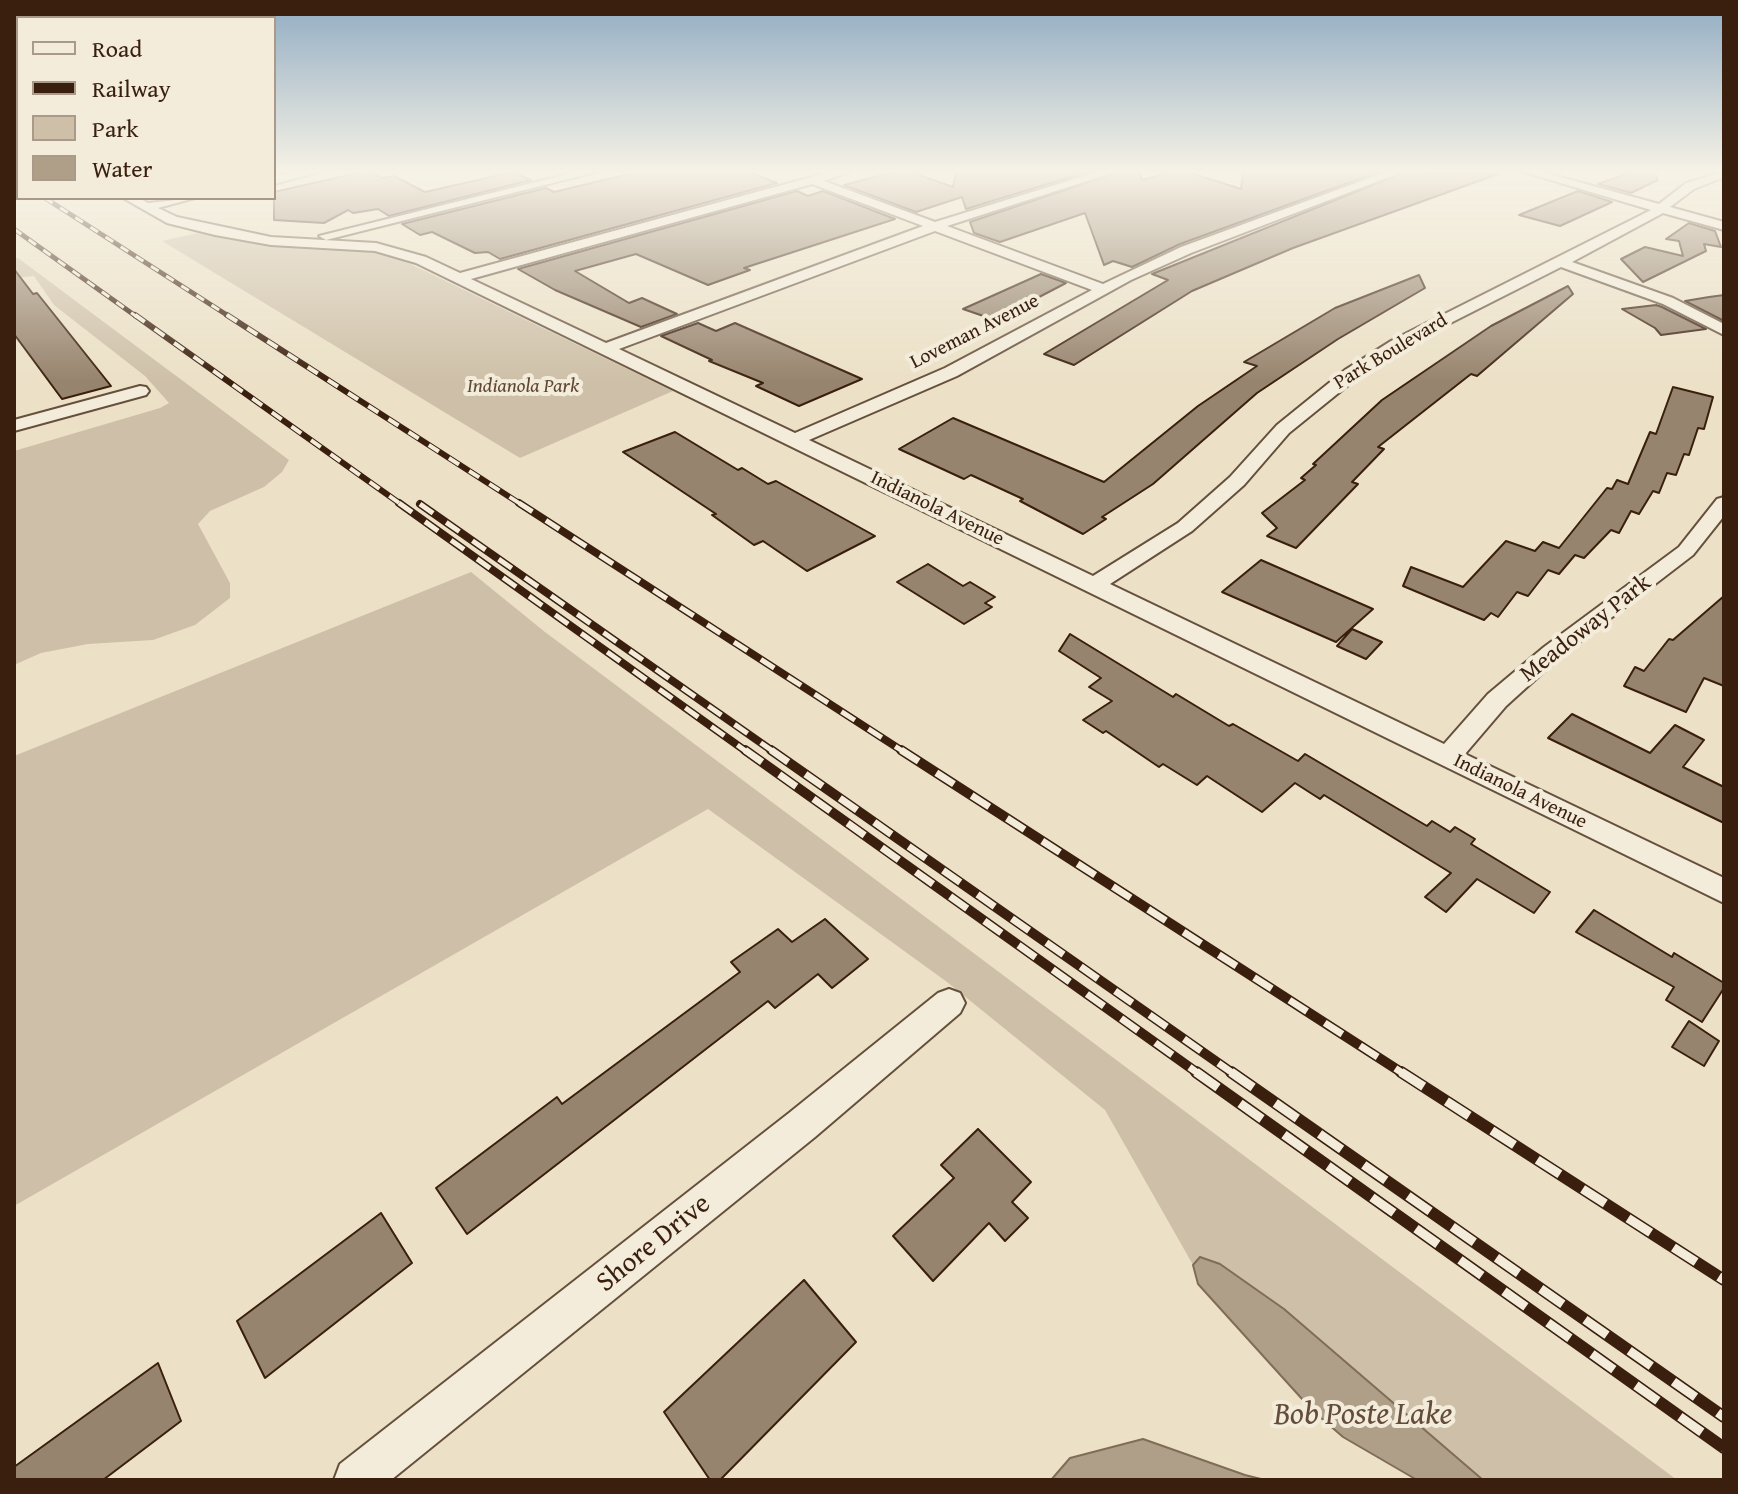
<!DOCTYPE html>
<html>
<head>
<meta charset="utf-8">
<style>
	body { margin:0 }
	#map { position:relative; width:1738px; height:1494px; overflow:hidden; background:#ece1c7; font-family:"Gentium Book Plus",serif }
	canvas { display:block }
	.frame { position:absolute; inset:0; border:16px solid #3a1f0e; pointer-events:none }
	.legend { position:absolute; left:16px; top:16px; width:260px; height:184px; box-sizing:border-box; background:#f3ecdb; border:2px solid #a99a89; margin:0; padding:10px 14px; list-style:none; font-size:24px; color:#3a1f0e }
	.legend li { display:flex; align-items:center; gap:16px; height:40px }
	.legend b { width:40px; border:2px solid #a99a89 }
</style>
</head>
<body>
<div id="map">
<canvas width="1738" height="1494"></canvas>
<div class="frame"></div>
<ul class="legend">
<li><b style="height:10px;background:#f3ecdb"></b>Road</li>
<li><b style="height:10px;background:#3a1f0e"></b>Railway</li>
<li><b style="height:22px;background:#cec0a8"></b>Park</li>
<li><b style="height:22px;background:#af9f88"></b>Water</li>
</ul>
</div>
<script>
const ctx = document.querySelector('canvas').getContext('2d');
ctx.lineJoin = 'round';
function paint(path, color) { ctx.fillStyle = color; ctx.fill(path, 'evenodd'); }
const toPath = rows => new Path2D(rows.map(r => 'M' + r).join(''));
function strokePath(path, color, width, dash) { ctx.strokeStyle = color; ctx.lineWidth = width; ctx.lineCap = dash ? 'butt' : 'round'; ctx.setLineDash(dash || []); ctx.stroke(path); }
function label(font, color, halo, rows, align = 'center') {
  ctx.font = font + ' "Gentium Book Plus",serif'; ctx.lineWidth = 8; ctx.setLineDash([]); ctx.textBaseline = 'middle'; ctx.strokeStyle = halo; ctx.fillStyle = color; for (const [text, x, y, turn = 0] of rows) {
    ctx.save(); ctx.translate(x, y); ctx.rotate((+turn || 0) * Math.PI / 180); ctx.textAlign = isNaN(turn) ? turn : align; if (halo) ctx.strokeText(text, 0, 0); ctx.fillText(text, 0, 0); ctx.restore();
  }
}
paint(toPath([
	[198,233,258,244,346,247,392,255,673,391,520,458,162,241],
	[14,258,18,258,289,460,282,472,264,487,210,511,198,524,230,583,230,598,195,625,153,640,88,644,41,653,14,665,14,451,160,408,169,403,145,376,54,305,34,276,14,278],
	[471,572,545,632,1677,1480,1483,1480,1201,1257,1193,1265,1105,1110,947,982,708,809,14,1206,14,756]
]), '#cec0a8');
const water = toPath([
	[1200,1257,1220,1264,1284,1309,1483,1480,1417,1480,1343,1437,1312,1410,1198,1284,1193,1265,1200,1257],
	[1143,1439,1245,1475,1265,1480,1051,1480,1070,1458,1143,1439]
]);
paint(water, '#af9f88');
strokePath(water, '#806c57', 2);
const building = toPath([
	[362,172,370,172,383,178,394,176,425,192,513,172,531,180,389,216,378,209,353,213,348,210,324,223,274,220,274,192,362,172],
	[637,172,749,172,777,183,500,259,488,252,475,253,432,232,420,235,402,224,546,188,554,192,637,172],
	[894,172,911,172,953,187,956,172,1087,172,966,209,962,197,916,212,844,185,894,172],
	[1118,172,1140,172,1142,180,1170,172,1188,172,1241,189,1243,172,1378,172,1180,244,1132,267,1113,261,1104,265,1085,213,1000,242,974,233,970,222,1118,172],
	[1405,172,1498,174,1293,248,1192,291,1074,365,1044,354,1168,280,1152,274,1405,172],
	[1631,172,1655,172,1658,180,1631,193,1598,184,1631,172],
	[797,191,808,196,823,191,895,219,744,268,750,270,708,285,636,254,575,271,629,303,642,298,677,314,641,327,555,290,518,269,797,191],
	[1578,191,1612,202,1560,226,1519,215,1578,191],
	[1689,223,1715,231,1721,247,1704,244,1706,251,1643,282,1621,259,1645,247,1683,256,1679,241,1666,239,1689,223],
	[14,269,33,294,37,293,111,386,62,399,14,334,14,269],
	[1041,274,1066,283,995,320,963,309,1041,274],
	[1419,275,1425,288,1338,339,1257,393,1153,484,1102,517,1106,519,1083,534,1020,501,1023,499,971,475,964,479,899,449,953,418,1104,482,1198,406,1257,366,1244,362,1335,308,1419,275],
	[1568,286,1573,294,1477,376,1471,374,1378,447,1384,449,1352,482,1358,484,1296,548,1267,536,1277,528,1262,513,1305,480,1301,478,1316,465,1313,464,1382,400,1491,326,1568,286],
	[1724,295,1724,321,1685,301,1709,297,1724,295],
	[1656,305,1662,307,1706,329,1661,335,1655,328,1622,309,1656,305],
	[698,323,716,331,735,323,862,379,799,406,756,386,763,383,709,361,712,360,661,336,698,323],
	[1673,387,1713,397,1704,429,1698,428,1689,455,1684,454,1676,475,1667,473,1659,493,1653,491,1639,514,1631,511,1619,533,1611,530,1584,558,1575,555,1559,574,1548,570,1528,596,1517,592,1498,617,1491,613,1484,620,1403,586,1411,567,1463,587,1506,541,1535,551,1543,542,1559,548,1607,488,1612,489,1617,480,1628,484,1650,432,1656,434,1673,387],
	[675,432,738,470,742,468,768,484,776,481,875,536,807,571,763,541,754,545,712,515,716,514,623,452,675,432],
	[1261,560,1373,609,1336,642,1222,592,1261,560],
	[928,564,963,586,970,582,995,597,985,603,992,607,964,624,897,582,928,564],
	[1724,596,1724,686,1704,678,1686,712,1624,686,1635,667,1644,671,1669,639,1673,640,1724,596],
	[1352,629,1382,642,1366,659,1337,646,1352,629],
	[1070,634,1173,697,1176,694,1229,726,1233,724,1298,761,1305,754,1427,826,1432,821,1450,832,1455,827,1475,839,1471,844,1550,892,1534,913,1477,879,1446,912,1425,897,1451,873,1324,795,1320,799,1295,783,1262,812,1207,776,1197,785,1163,764,1159,767,1106,731,1103,733,1083,720,1112,701,1089,687,1101,678,1059,651,1070,634],
	[1572,714,1650,753,1675,725,1704,740,1683,767,1724,787,1724,823,1548,738,1572,714],
	[1594,910,1672,957,1674,953,1724,983,1724,988,1702,1022,1666,1000,1674,987,1576,932,1594,910],
	[825,919,868,959,832,988,818,974,775,1008,768,1001,467,1234,436,1188,557,1097,562,1104,740,972,731,962,778,929,792,942,825,919],
	[1689,1021,1719,1041,1704,1066,1672,1047,1689,1021],
	[978,1129,1031,1182,1012,1202,1028,1218,1005,1241,989,1223,933,1281,893,1236,954,1178,941,1165,978,1129],
	[381,1213,412,1263,265,1378,237,1321,381,1213],
	[804,1280,856,1342,720,1480,710,1480,664,1412,804,1280],
	[158,1363,181,1421,103,1480,14,1480,14,1467,158,1363]
]);
paint(building, '#97846e');
strokePath(building, '#3a1f0e', 2);
const street = toPath([
	[297,172,319,172,274,184,274,176,297,172],
	[576,172,596,172,326,240,319,236,576,172],
	[830,172,849,172,824,181,935,222,1097,172,1115,172,947,226,1103,284,1181,247,1386,172,1402,172,1191,253,1131,280,957,376,809,440,1093,576,1178,523,1230,477,1277,425,1345,370,1391,341,1651,210,1524,172,1542,172,1659,204,1686,183,1724,172,1724,177,1694,189,1670,207,1724,222,1724,230,1663,213,1572,262,1673,298,1724,324,1724,335,1663,304,1561,267,1403,347,1357,378,1289,433,1244,485,1192,531,1110,584,1444,744,1488,694,1544,647,1679,547,1717,499,1724,497,1724,516,1693,555,1560,657,1506,706,1465,754,1724,878,1724,903,416,263,375,251,271,245,215,235,167,223,123,198,139,198,148,203,195,198,158,208,177,217,271,237,376,243,426,257,460,273,830,172],
	[812,184,923,226,606,343,471,279,812,184],
	[935,231,1092,290,945,368,795,433,619,349,935,231],
	[140,386,146,387,149,391,146,395,14,431,14,420,140,386],
	[949,989,960,993,965,1003,960,1013,815,1137,391,1480,334,1480,340,1464,789,1113,938,993,949,989]
]);
strokePath(street, '#66503c', 4);
paint(street, '#f3ecdb');
const railFar4 = toPath([
	[14,178,18,181],
	[45,198,230,317],
	[14,229,137,317]
]);
const railFar3 = toPath([
	[135,315,402,505],
	[227,315,522,505]
]);
const railFar2 = toPath([
	[399,503,747,752],
	[519,503,904,752],
	[420,504,774,752]
]);
const railFar1 = toPath([
	[745,750,1199,1074],
	[771,750,1234,1074],
	[901,750,1404,1074]
]);
const rail = toPath([
	[1196,1072,1724,1448],
	[1231,1072,1724,1417],
	[1401,1072,1724,1280]
]);
strokePath(railFar4, '#3a1f0e', 5);
strokePath(railFar3, '#3a1f0e', 6);
strokePath(railFar2, '#3a1f0e', 8);
strokePath(railFar1, '#3a1f0e', 10);
strokePath(rail, '#3a1f0e', 12);
strokePath(railFar4, '#f3ecdb', 3, [9]);
strokePath(railFar3, '#f3ecdb', 4, [12]);
strokePath(railFar2, '#f3ecdb', 5, [16]);
strokePath(railFar1, '#f3ecdb', 7, [21]);
strokePath(rail, '#f3ecdb', 9, [27]);
const sky = ctx.createLinearGradient(0, 0, 0, 381);
sky.addColorStop(0, '#91acc2');
sky.addColorStop(0.45, '#f6f2e6');
sky.addColorStop(1, '#f6f2e600');
ctx.fillStyle = sky;
ctx.fillRect(0, 0, 1738, 381);
label('20px', '#3a1f0e', '#f3ecdb', [
	["Loveman Avenue",975,332,-27],
	["Park Boulevard",1391,352,-31],
	["Indianola Avenue",937,509,26],
	["Indianola Avenue",1520,792,26]
]);
label('italic 20px', '#5f4734', '#f3ecdb', [
	["Indianola Park",523,387]
]);
label('24px', '#3a1f0e', '#f3ecdb', [
	["Meadoway Park",1586,629,-38]
]);
label('28px', '#3a1f0e', '#f3ecdb', [
	["Shore Drive",654,1244,-39]
]);
label('italic 32px', '#634c39', '#f3ecdb', [
	["Bob Poste Lake",1363,1416]
]);
</script>
</body>
</html>
